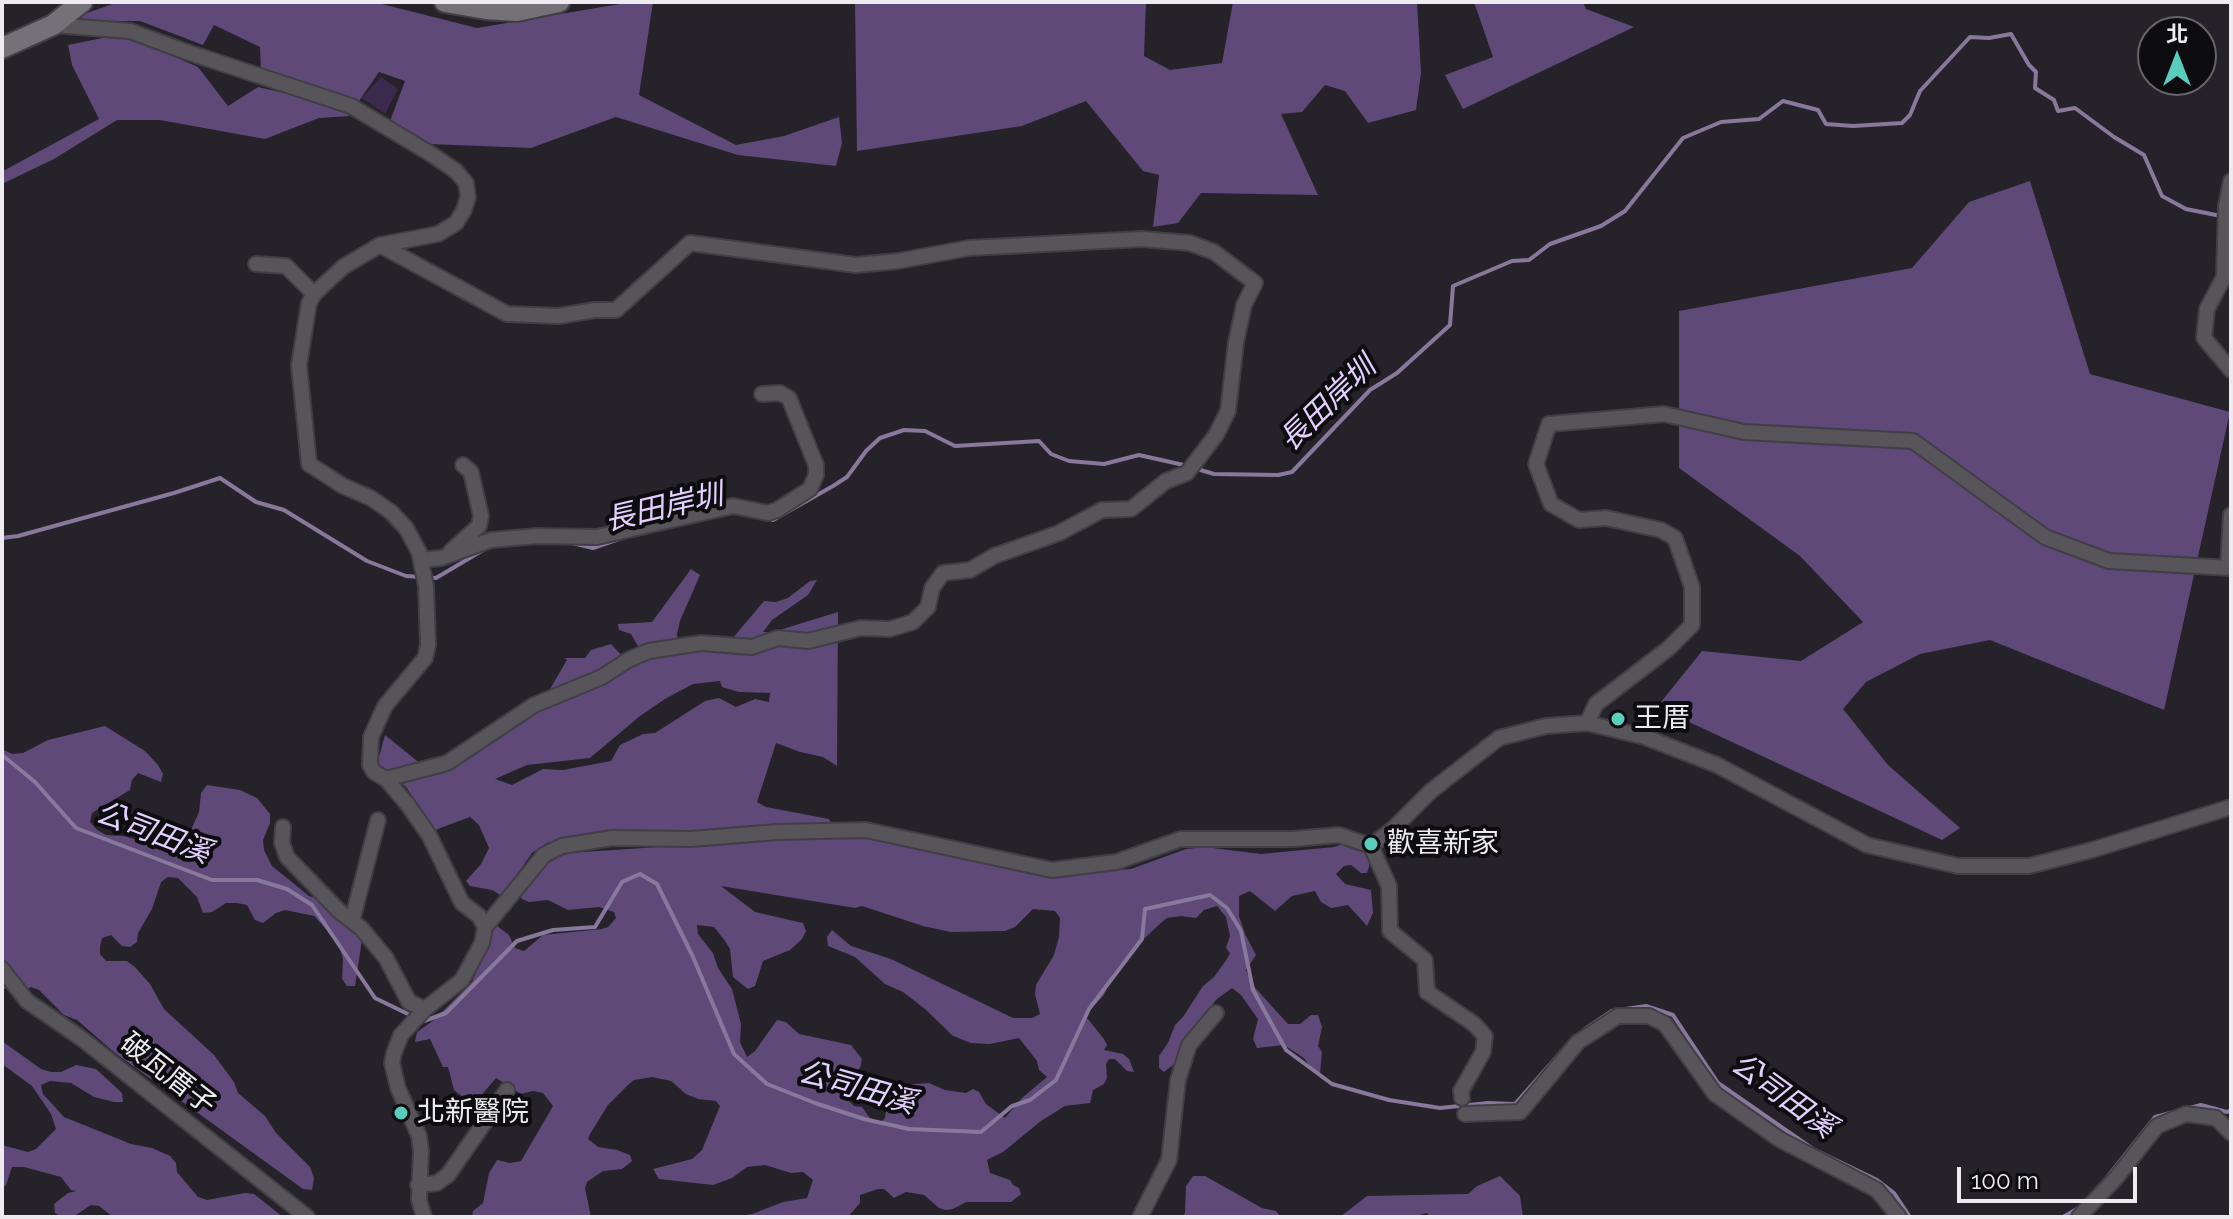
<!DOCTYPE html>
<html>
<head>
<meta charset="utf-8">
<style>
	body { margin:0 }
	#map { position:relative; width:2233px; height:1219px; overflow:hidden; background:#252229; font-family:Raleway,"Noto Sans TC",sans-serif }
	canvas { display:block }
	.frame { position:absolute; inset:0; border:4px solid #edebf0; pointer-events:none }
	.north { position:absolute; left:2137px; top:16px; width:80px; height:80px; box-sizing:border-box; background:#0d0c0f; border:2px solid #676569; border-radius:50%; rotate:0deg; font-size:22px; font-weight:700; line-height:32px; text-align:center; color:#edebf0 }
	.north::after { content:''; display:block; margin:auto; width:28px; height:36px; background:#5acebd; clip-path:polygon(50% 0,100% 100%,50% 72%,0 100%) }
	.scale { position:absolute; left:1957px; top:1167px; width:180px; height:36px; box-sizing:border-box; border:4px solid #edebf0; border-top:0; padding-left:10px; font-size:24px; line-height:28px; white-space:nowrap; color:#edebf0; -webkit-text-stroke:6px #0d0c0f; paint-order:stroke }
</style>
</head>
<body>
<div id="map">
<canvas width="2233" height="1219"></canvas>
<div class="frame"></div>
<div class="north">北</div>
<div class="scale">100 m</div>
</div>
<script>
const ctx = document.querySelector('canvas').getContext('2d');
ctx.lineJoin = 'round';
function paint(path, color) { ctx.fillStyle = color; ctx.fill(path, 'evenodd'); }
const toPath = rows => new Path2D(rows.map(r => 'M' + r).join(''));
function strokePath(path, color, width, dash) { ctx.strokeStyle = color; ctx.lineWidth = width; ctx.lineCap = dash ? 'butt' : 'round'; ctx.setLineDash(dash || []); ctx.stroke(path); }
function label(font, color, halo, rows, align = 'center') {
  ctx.font = font + ' Raleway,"Noto Sans TC",sans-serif'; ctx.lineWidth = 8; ctx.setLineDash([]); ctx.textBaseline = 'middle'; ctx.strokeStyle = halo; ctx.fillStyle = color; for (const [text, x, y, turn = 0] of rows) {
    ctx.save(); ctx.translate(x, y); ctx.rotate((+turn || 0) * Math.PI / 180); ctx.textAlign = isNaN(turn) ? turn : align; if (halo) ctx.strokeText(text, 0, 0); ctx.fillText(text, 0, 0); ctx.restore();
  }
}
paint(toPath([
	[381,77,398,89,385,114,362,98]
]), '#3b2a4e');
paint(toPath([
	[118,2,374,2,477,28,632,2,653,2,639,95,736,145,784,136,839,117,842,143,836,166,738,155,616,117,531,148,429,144,390,121,405,81,379,72,357,104,261,71,260,47,214,25,203,45,140,21,95,21,76,17],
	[855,2,1146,2,1144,56,1170,70,1222,63,1233,2,1417,2,1421,73,1416,110,1368,123,1345,91,1325,85,1302,112,1281,114,1318,195,1201,193,1178,223,1153,227,1159,175,1143,171,1086,101,1022,126,857,151],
	[1474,2,1583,2,1586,9,1634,27,1463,109,1445,75,1493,57],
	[122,34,198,67,228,106,258,87,332,104,350,116,319,118,265,139,160,120,117,120,54,159,2,184,2,168,5,170,99,119,72,65,68,45],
	[2030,181,2090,374,2230,412,2164,710,1990,640,1920,654,1866,682,1843,709,1888,765,1960,828,1942,840,1657,707,1702,651,1801,661,1863,622,1800,556,1679,468,1679,311,1912,268,1969,202],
	[691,569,700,575,680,621,677,634,678,643,732,639,764,601,776,602,788,598,810,581,817,580,808,595,772,620,763,632,773,632,838,612,837,766,823,757,800,752,776,743,757,802,766,807,829,819,832,825,799,823,708,833,597,835,547,843,532,853,502,896,492,890,470,886,466,881,481,864,489,848,479,825,470,817,435,830,406,787,377,764,385,735,422,765,438,762,547,694,567,660,565,658,585,658,591,650,611,644,622,656,639,648,631,634,619,630,618,624,652,622],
	[720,681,722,687,739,692,770,693,769,702,755,699,736,707,719,698,705,701,655,733,643,734,620,745,611,761,563,770,543,769,512,785,495,779,527,765,590,758,640,716,665,699,693,684],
	[105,726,145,751,158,765,163,774,161,782,138,773,132,780,130,790,92,813,90,822,97,830,106,835,124,836,164,848,183,848,199,812,201,793,207,785,240,790,257,798,270,814,270,823,263,840,264,850,272,866,309,896,353,909,363,933,355,986,347,986,342,979,343,959,338,942,314,916,285,910,276,913,263,923,255,920,247,905,237,903,226,903,212,912,203,913,197,897,178,878,168,877,161,882,152,909,138,933,137,942,130,947,122,946,111,935,102,938,100,946,100,954,106,961,127,961,135,967,150,984,164,1009,214,1055,234,1082,238,1093,265,1116,276,1133,310,1167,314,1178,312,1190,303,1189,115,1053,77,1020,64,1015,39,990,31,987,24,991,2,988,2,749,12,754,23,753,48,740],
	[854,834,1053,873,1131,869,1186,849,1205,847,1261,854,1334,847,1346,843,1361,845,1369,855,1369,867,1367,873,1361,873,1351,865,1344,866,1336,874,1345,884,1371,890,1373,913,1367,926,1348,905,1331,908,1321,902,1315,891,1292,896,1275,911,1250,891,1239,896,1239,916,1245,934,1256,955,1246,970,1250,982,1288,1024,1300,1024,1311,1015,1318,1015,1322,1027,1318,1046,1322,1052,1320,1074,1314,1072,1304,1058,1284,1045,1257,1048,1253,1039,1258,1019,1241,995,1232,988,1217,999,1197,1024,1177,1062,1164,1072,1159,1068,1159,1056,1168,1043,1175,1025,1183,1017,1203,986,1214,977,1227,959,1230,953,1226,948,1230,936,1226,917,1217,906,1204,910,1196,918,1181,916,1167,918,1162,922,1131,951,1112,975,1104,995,1088,1012,1087,1018,1104,1039,1107,1045,1104,1050,1123,1054,1129,1059,1134,1072,1127,1071,1115,1059,1109,1059,1106,1064,1107,1078,1104,1084,1093,1090,1090,1103,1065,1106,1041,1121,1003,1152,987,1160,990,1173,1010,1180,1013,1185,1019,1188,1021,1194,1011,1202,966,1202,953,1209,946,1210,939,1208,924,1195,906,1192,894,1198,884,1189,878,1189,860,1195,860,1203,848,1217,836,1215,733,1217,752,1214,783,1202,807,1198,813,1180,803,1172,791,1173,765,1165,747,1167,732,1178,713,1185,659,1179,653,1169,692,1159,702,1150,720,1106,716,1101,698,1099,686,1094,671,1081,652,1077,634,1080,628,1085,608,1105,590,1134,588,1139,598,1147,617,1150,630,1155,632,1161,622,1169,603,1171,587,1182,585,1188,591,1217,472,1217,473,1211,483,1203,489,1173,497,1160,510,1163,521,1161,553,1106,543,1093,533,1091,521,1094,496,1078,473,1105,454,1090,448,1067,443,1067,430,1039,415,1042,417,1032,434,1020,472,982,496,925,509,935,515,948,524,951,543,935,602,929,608,927,616,918,614,912,599,907,568,910,548,900,529,902,522,899,518,892,553,854],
	[721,886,855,908,862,906,923,926,951,932,1005,931,1015,927,1033,909,1055,911,1060,918,1059,937,1054,955,1036,985,1035,994,1040,1014,1032,1018,1013,1018,891,959,851,946,832,930,827,937,828,946,855,957,885,984,903,992,925,1009,953,1036,971,1043,990,1044,1019,1038,1037,1061,1039,1070,1047,1077,1022,1098,1005,1118,986,1104,979,1092,973,1089,966,1093,945,1090,929,1083,901,1085,893,1090,888,1097,885,1118,879,1124,872,1121,862,1107,854,1106,842,1094,843,1085,847,1078,860,1068,862,1059,851,1045,799,1034,786,1022,777,1020,755,1051,747,1057,740,1042,741,1024,732,989,718,968,713,953,698,934,697,925,714,927,725,941,730,949,733,977,748,989,755,986,763,961,790,950,802,939,806,931,803,923,755,912],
	[2,1041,41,1069,51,1072,61,1072,76,1065,96,1069,122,1093,123,1102,114,1102,94,1097,71,1083,50,1081,41,1085,43,1094,64,1117,131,1144,152,1148,170,1156,176,1163,177,1172,198,1197,207,1200,245,1193,254,1194,283,1217,113,1217,99,1206,91,1205,73,1217,62,1217,55,1213,54,1204,68,1193,76,1191,71,1190,61,1177,24,1167,12,1167,6,1185,2,1188,2,1145,28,1152,36,1149,56,1129,51,1114,32,1086,2,1064],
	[1193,1176,1205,1176,1262,1208,1276,1211,1281,1217,1182,1217,1185,1213,1186,1186],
	[1500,1176,1520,1196,1523,1217,1430,1217,1427,1213,1411,1217,1340,1217,1367,1196,1468,1194,1477,1186]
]), '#5e4978');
strokePath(toPath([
	[1197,469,1214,474,1278,475,1292,472,1370,390,1397,373,1450,325,1453,286,1512,261,1529,260,1550,244,1601,226,1625,211,1683,138,1721,122,1759,119,1783,101,1818,110,1826,124,1853,126,1902,123,1910,115,1920,91,1970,37,1989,38,2011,34,2029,65,2036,72,2035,88,2054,100,2058,111,2075,108,2114,137,2144,155,2162,196,2186,209,2221,216],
	[766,518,773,520,833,486,847,477,866,451,880,438,904,430,925,431,955,446,1039,441,1051,454,1069,461,1104,464,1139,455,1188,466],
	[2,538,18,536,174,493,220,478,256,502,284,510,367,561,406,576,436,578,485,549],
	[572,543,593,548,622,538],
	[2,755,35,782,76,828,212,880,257,880,287,889,312,905,375,998,412,1016],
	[420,1019,424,1021,446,1013,517,941,553,930,595,927,622,882,640,874,657,884,693,957,734,1054,767,1084,815,1103,864,1119,909,1129,981,1132,1012,1106,1030,1100,1056,1080,1089,1009,1142,939,1145,909,1210,895,1227,908,1241,931,1253,990,1286,1050,1332,1084,1389,1100,1440,1108,1488,1103,1515,1104,1575,1036],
	[1585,1029,1612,1011,1646,1006,1673,1015,1718,1083,1813,1149,1877,1180,1894,1193,1910,1217],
	[2101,1185,2155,1117,2201,1105,2227,1112,2231,1110],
	[2063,1217,2082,1206]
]), '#88789b', 4);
const street = toPath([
	[53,25,130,31,184,51,351,106,431,154,456,171,466,183,468,197,464,210,456,223,438,234,380,245,343,267,314,294,309,303,299,365,309,464,343,486,371,498,391,512,406,528,419,552,426,586,428,645,425,658,385,706,371,737,370,765,374,772,386,779,408,805,429,835,462,903,479,916,485,927,482,943,462,980,425,1009,401,1035,394,1053,392,1063,398,1088,419,1136,421,1151,419,1200,424,1217],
	[2231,181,2226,206,2224,277,2207,309,2204,338,2231,370],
	[380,245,507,314,559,316,595,310,616,310,690,243,856,265,898,261,969,248,1142,239,1190,243,1214,252,1255,283,1244,305,1236,342,1228,411,1216,435,1187,473,1166,481,1131,509,1102,510,1059,533,994,556,970,570,943,573,932,588,928,607,913,622,890,629,861,628,808,641,778,638,752,647,701,643,649,651,628,660,602,677,534,705,447,763,386,779],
	[256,264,286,266,314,294],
	[451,551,479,526,481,516,471,472,463,465],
	[421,560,441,558,491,540,537,536,597,537,733,506,768,513,777,510,810,489,816,475,816,465,789,398,780,393,762,394],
	[2228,568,2231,515],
	[2231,568,2109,561,2045,537,1913,441,1744,432,1664,414,1549,424,1536,464,1551,504,1579,520,1606,518,1661,530,1675,538,1692,587,1692,625,1669,648,1596,704,1587,723,1645,737,1717,765,1867,845,1958,866,2029,866,2092,850,2231,807],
	[283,827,282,843,287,857,340,912,361,928,386,958,409,1002,425,1009],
	[1371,846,1389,886,1390,931,1425,960,1427,992,1474,1024,1485,1036,1483,1052,1461,1091,1462,1098],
	[352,921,378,820],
	[485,927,544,855,562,846,612,838,691,839,777,832,866,830,1052,870,1116,862,1181,839,1293,839,1339,835,1371,846,1392,830,1431,791,1499,738,1546,726,1587,723],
	[2,969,27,1001,81,1038,307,1217],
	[1465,1114,1520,1112,1578,1042,1618,1016,1649,1016,1665,1024,1715,1094,1779,1139,1877,1190,1899,1217],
	[418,1185,437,1183,448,1175,507,1090],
	[1140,1217,1169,1160,1178,1080,1189,1045,1216,1013],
	[2079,1217,2116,1178,2157,1126,2186,1114,2216,1118,2231,1133]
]);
const secondary = toPath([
	[445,2,486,9,517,11,559,2],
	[2,48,53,25,82,2]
]);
strokePath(street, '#413e45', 18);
strokePath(secondary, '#413e45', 24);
strokePath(street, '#575559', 14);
strokePath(secondary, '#747178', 20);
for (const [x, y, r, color] of [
	[1618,719,8,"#5acebd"],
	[1371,844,8,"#5acebd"],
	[401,1113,8,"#5acebd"]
]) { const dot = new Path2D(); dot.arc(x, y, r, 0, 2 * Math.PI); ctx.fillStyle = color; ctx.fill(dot); strokePath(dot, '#0d0c0f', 3); }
label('28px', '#edebf0', '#0d0c0f', [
	["王厝",1634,719],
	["歡喜新家",1387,844],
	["北新醫院",417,1113]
], 'left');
label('28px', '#edebf0', '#0d0c0f', [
	["破瓦厝子",168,1074,38]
]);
label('italic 30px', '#e3d0fe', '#0d0c0f', [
	["長田岸圳",1328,404,-44],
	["長田岸圳",664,508,-13],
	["公司田溪",153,833,21],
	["公司田溪",857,1088,16],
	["公司田溪",1783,1096,36]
]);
</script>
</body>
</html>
